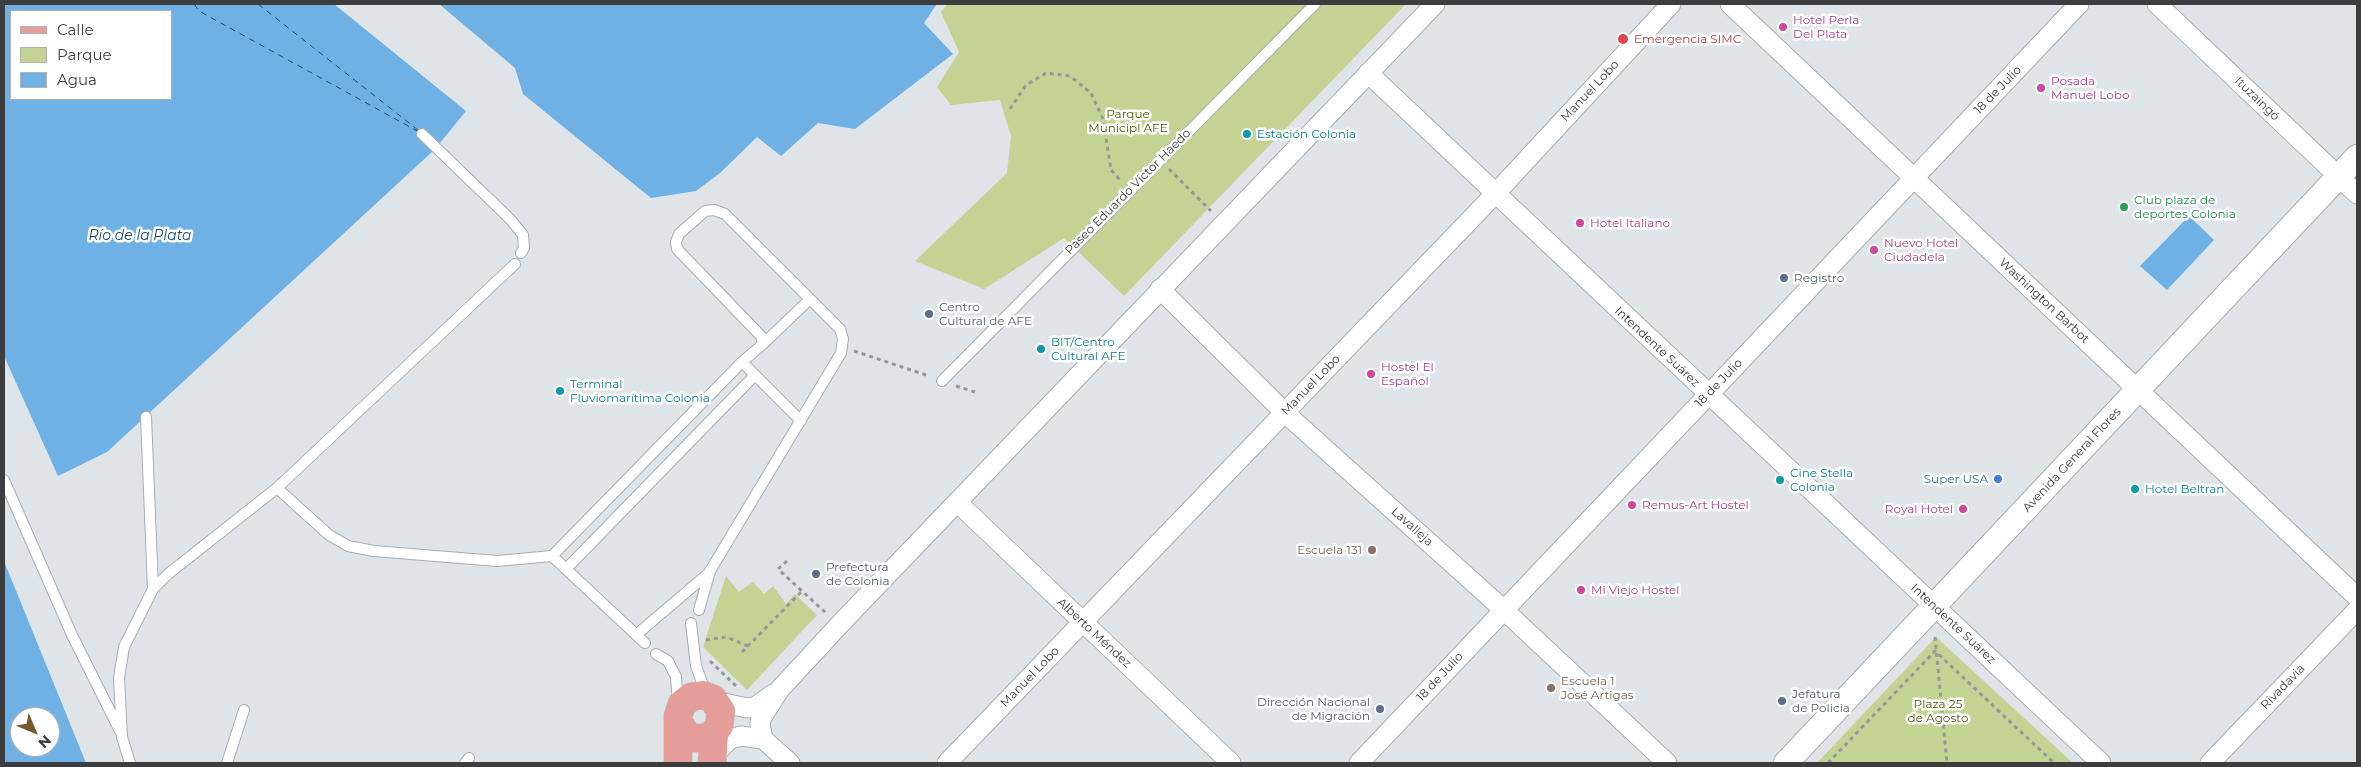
<!DOCTYPE html>
<html>
<head>
<meta charset="utf-8">
<style>
	body { margin:0 }
	#map { position:relative; width:2361px; height:767px; overflow:hidden; background:#dfe4e9; font-family:Montserrat,sans-serif }
	canvas { display:block }
	.frame { position:absolute; inset:0; border:5px solid #3b3d3f; pointer-events:none }
	.legend { position:absolute; left:10px; top:10px; width:162px; height:90px; box-sizing:border-box; background:#fff; border:1px solid #b1b1b2; margin:0; padding:6px 9px; list-style:none; font-size:15px; color:#3b3d3f }
	.legend li { display:flex; align-items:center; gap:10px; height:25px }
	.legend b { width:25px; border:1px solid #b1b1b2 }
	.north { position:absolute; left:10px; top:707px; width:50px; height:50px; box-sizing:border-box; background:#fff; border:1px solid #b1b1b2; border-radius:50%; rotate:135deg; font-size:14px; font-weight:700; line-height:20px; text-align:center; color:#3b3d3f }
	.north::after { content:''; display:block; margin:auto; width:18px; height:22px; background:#75572c; clip-path:polygon(50% 0,100% 100%,50% 72%,0 100%) }
</style>
</head>
<body>
<div id="map">
<canvas width="2361" height="767"></canvas>
<div class="frame"></div>
<ul class="legend">
<li><b style="height:6px;background:#e59d99"></b>Calle</li>
<li><b style="height:14px;background:#c3d393"></b>Parque</li>
<li><b style="height:14px;background:#6fb1e4"></b>Agua</li>
</ul>
<div class="north">N</div>
</div>
<script>
const ctx = document.querySelector('canvas').getContext('2d');
ctx.lineJoin = 'round';
function paint(path, color) { ctx.fillStyle = color; ctx.fill(path, 'evenodd'); }
const toPath = rows => new Path2D(rows.map(r => 'M' + r).join(''));
function strokePath(path, color, width, dash) { ctx.strokeStyle = color; ctx.lineWidth = width; ctx.lineCap = dash ? 'butt' : 'round'; ctx.setLineDash(dash || []); ctx.stroke(path); }
function label(font, color, halo, rows, align = 'center') {
  ctx.font = font + ' Montserrat,sans-serif'; ctx.lineWidth = 5; ctx.setLineDash([]); ctx.textBaseline = 'middle'; ctx.strokeStyle = halo; ctx.fillStyle = color; for (const [text, x, y, turn = 0] of rows) {
    ctx.save(); ctx.translate(x, y); ctx.rotate((+turn || 0) * Math.PI / 180); ctx.textAlign = isNaN(turn) ? turn : align; if (halo) ctx.strokeText(text, 0, 0); ctx.fillText(text, 0, 0); ctx.restore();
  }
}
paint(toPath([
	[947,4,1406,4,1124,296,1064,238,984,289,915,261,1007,173,1011,136,1000,100,951,105,937,87,959,52,941,12],
	[726,576,739,592,753,582,764,594,773,586,786,604,795,594,817,615,747,690,703,647],
	[1936,637,1948,648,2073,763,1817,763]
]), '#c3d393');
paint(toPath([
	[4,4,334,4,466,111,440,143,426,130,419,137,433,151,107,452,58,476,4,356],
	[11,11,171,11,171,99,11,99],
	[439,4,937,4,924,23,953,54,855,129,818,123,781,156,757,137,720,173,696,191,651,198,523,94,515,68],
	[2189,216,2214,240,2167,290,2140,266],
	[4,561,86,763,4,763],
	[20,717,50,717,50,747,20,747]
]), '#6fb1e4');
strokePath(toPath([
	[194,4,199,11,419,132],
	[258,4,418,130]
]), '#194b6d', 1, [6, 5]);
const service = toPath([
	[422,134,511,220,523,235,524,248,521,253],
	[763,344,810,299],
	[942,381,1315,4],
	[146,417,153,589],
	[4,480,72,635,120,731],
	[277,488,329,535,348,546,374,551,497,561,552,556,742,362,801,421],
	[552,556,645,643],
	[567,568,755,375],
	[699,610,710,571,841,353,843,339,840,329,725,214,714,210,705,211,679,234,676,242,677,249,761,336,763,344,742,362],
	[691,623,696,666,706,693],
	[636,635,710,572],
	[656,654,668,661,676,677,678,704],
	[130,763,122,737,119,678,124,647,153,589,168,574,277,488,515,264],
	[227,763,244,710],
	[465,763,469,758]
]);
const minor = toPath([
	[1730,4,2357,597],
	[2157,4,2357,194],
	[1368,73,2101,763],
	[1160,289,1284,412,1504,610,1667,763],
	[957,502,1231,763],
	[715,701,747,708,755,707,773,694],
	[763,739,760,724,761,719,780,689,842,622,1435,4],
	[763,739,790,763],
	[712,757,730,739,741,736,763,739],
	[947,763,1495,194,1671,4],
	[1359,763,2079,4],
	[2210,763,2357,610]
]);
const tertiary = toPath([
	[1786,763,2357,157]
]);
const primary = toPath([
	[678,763,678,716,682,704,691,697,703,695,713,699,721,711,719,726,712,735,703,738,694,738,686,734,678,721],
	[712,763,714,734]
]);
strokePath(service, '#a8adb1', 12);
strokePath(minor, '#a8adb1', 21);
strokePath(tertiary, '#a8adb1', 26);
strokePath(primary, '#c0c1c2', 29);
strokePath(toPath([
	[1010,109,1026,85,1046,73,1070,76,1091,93,1103,119,1111,170,1121,181],
	[1169,169,1211,211],
	[854,351,929,376],
	[956,386,975,392],
	[787,561,778,569,826,613],
	[1935,637,1947,763],
	[706,640,726,637,748,646],
	[742,652,802,591],
	[710,661,736,686],
	[1828,763,1935,651,2054,763]
]), '#94989b', 3, [4, 4]);
strokePath(service, '#fff', 10);
strokePath(minor, '#fff', 19);
strokePath(tertiary, '#fff', 24);
strokePath(primary, '#e59d99', 28);
for (const [x, y, r, color] of [
	[1783,27,5,"#d1479c"],
	[1623,39,6,"#e0444e"],
	[2041,88,5,"#d1479c"],
	[1247,134,5,"#0f9aa8"],
	[2124,207,5,"#2e9e5b"],
	[1580,223,5,"#d1479c"],
	[1874,250,5,"#d1479c"],
	[1784,278,5,"#5c6f8a"],
	[929,314,5,"#5c6f8a"],
	[1041,349,5,"#0f9aa8"],
	[1371,374,5,"#d1479c"],
	[560,391,5,"#0f9aa8"],
	[1998,479,5,"#3f7fe0"],
	[1780,480,5,"#0f9aa8"],
	[2135,489,5,"#0f9aa8"],
	[1632,505,5,"#d1479c"],
	[1963,509,5,"#d1479c"],
	[1372,550,5,"#8d6e63"],
	[816,574,5,"#5c6f8a"],
	[1581,590,5,"#d1479c"],
	[1551,688,5,"#8d6e63"],
	[1782,701,5,"#5c6f8a"],
	[1380,709,5,"#5c6f8a"]
]) { const dot = new Path2D(); dot.arc(x, y, r, 0, 2 * Math.PI); ctx.fillStyle = color; ctx.fill(dot); strokePath(dot, '#fff', 2); }
label('12px', '#b23c85', '#fff', [
	["Hotel Perla",1793,20],
	["Del Plata",1793,34],
	["Posada",2051,81],
	["Manuel Lobo",2051,95],
	["Hotel Italiano",1590,223],
	["Nuevo Hotel",1884,243],
	["Ciudadela",1884,257],
	["Hostel El",1381,367],
	["Español",1381,381],
	["Remus-Art Hostel",1642,505],
	["Royal Hotel",1953,509,"right"],
	["Mi Viejo Hostel",1591,590]
], 'left');
label('12px', '#be3a42', '#fff', [
	["Emergencia SIMC",1634,39]
], 'left');
label('12px', '#3b3d3f', '#fff', [
	["18 de Julio",1998,90,-46],
	["Manuel Lobo",1590,91,-47],
	["Ituzaingó",2257,99,44],
	["Paseo Eduardo Víctor Haedo",1128,192,-45],
	["Washington Barbot",2044,301,43],
	["Intendente Suárez",1657,347,43],
	["18 de Julio",1719,383,-46],
	["Manuel Lobo",1311,385,-46],
	["Avenida General Flores",2072,460,-47],
	["Lavalleja",1412,527,42],
	["Intendente Suárez",1953,624,43],
	["Alberto Méndez",1094,633,43],
	["Manuel Lobo",1030,677,-46],
	["18 de Julio",1440,677,-47],
	["Rivadavia",2283,687,-46]
]);
label('12px', '#4f5d03', '#fff', [
	["Parque",1128,114],
	["Municipl AFE",1128,128],
	["Plaza 25",1938,704],
	["de Agosto",1938,718]
]);
label('12px', '#0d838f', '#fff', [
	["Estación Colonia",1257,134],
	["BIT/Centro",1051,342],
	["Cultural AFE",1051,356],
	["Terminal",570,384],
	["Fluviomarítima Colonia",570,398],
	["Cine Stella",1790,473],
	["Colonia",1790,487],
	["Hotel Beltran",2145,489]
], 'left');
label('12px', '#27864d', '#fff', [
	["Club plaza de",2134,200],
	["deportes Colonia",2134,214]
], 'left');
label('12px', '#4e5e75', '#fff', [
	["Registro",1794,278],
	["Centro",939,307],
	["Cultural de AFE",939,321],
	["Prefectura",826,567],
	["de Colonia",826,581],
	["Jefatura",1792,694],
	["de Policia",1792,708],
	["Dirección Nacional",1370,702,"right"],
	["de Migración",1370,716,"right"]
], 'left');
label('12px', '#366cbe', '#fff', [
	["Super USA",1988,479]
], 'right');
label('12px', '#785e54', '#fff', [
	["Escuela 131",1362,550],
	["Escuela 1",1561,681,"left"],
	["José Artigas",1561,695,"left"]
], 'right');
label('italic 14px', '#194b6d', '#fff', [
	["Río de la Plata",140,236]
]);
</script>
</body>
</html>
